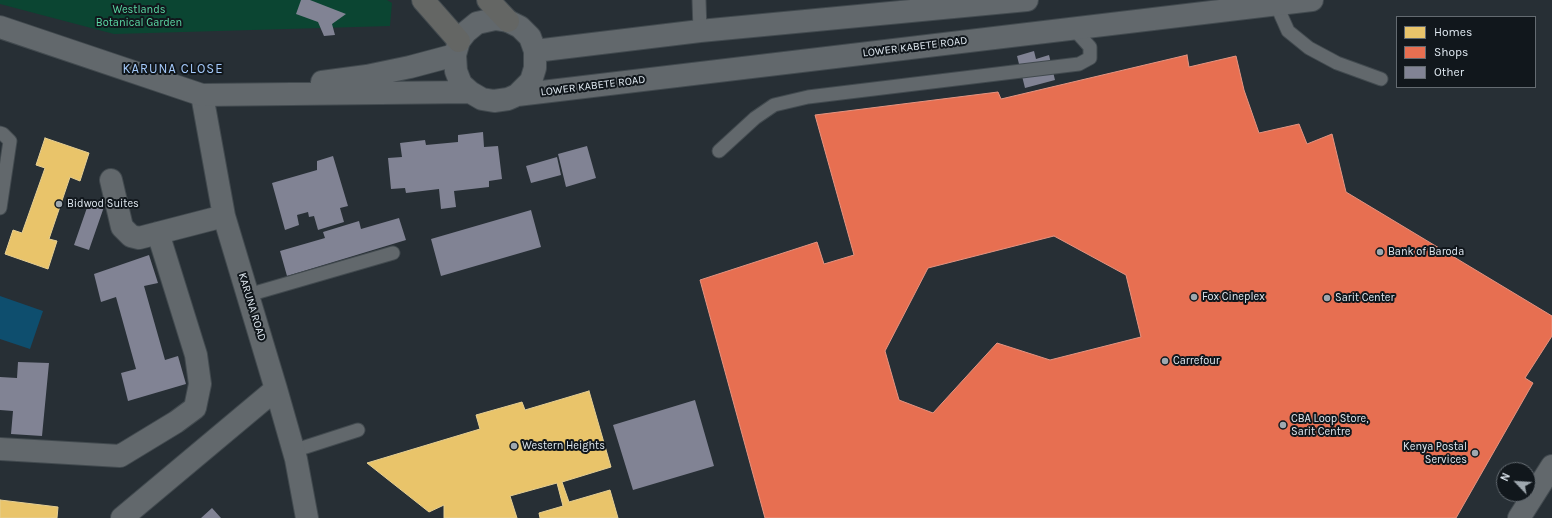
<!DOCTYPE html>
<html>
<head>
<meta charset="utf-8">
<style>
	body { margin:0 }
	#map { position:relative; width:1552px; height:518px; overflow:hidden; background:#272f35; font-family:Karla,sans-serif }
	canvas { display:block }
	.legend { position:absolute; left:1396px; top:16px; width:140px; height:72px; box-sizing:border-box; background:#11171c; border:1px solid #646b71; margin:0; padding:5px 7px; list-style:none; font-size:12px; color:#e0e9f1 }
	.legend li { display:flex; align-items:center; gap:8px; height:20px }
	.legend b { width:20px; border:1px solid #646b71 }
	.north { position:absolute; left:1496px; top:462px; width:40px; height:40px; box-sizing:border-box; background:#11171c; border:1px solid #646b71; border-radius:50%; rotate:295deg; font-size:11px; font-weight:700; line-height:16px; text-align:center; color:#e0e9f1 }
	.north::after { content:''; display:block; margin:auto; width:14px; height:18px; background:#9fa8af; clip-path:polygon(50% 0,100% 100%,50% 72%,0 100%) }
</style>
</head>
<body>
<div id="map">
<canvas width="1552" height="518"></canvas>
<ul class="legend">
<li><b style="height:11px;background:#e9c46a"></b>Homes</li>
<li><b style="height:11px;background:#e76f51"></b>Shops</li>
<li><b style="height:11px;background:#818394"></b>Other</li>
</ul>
<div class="north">N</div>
</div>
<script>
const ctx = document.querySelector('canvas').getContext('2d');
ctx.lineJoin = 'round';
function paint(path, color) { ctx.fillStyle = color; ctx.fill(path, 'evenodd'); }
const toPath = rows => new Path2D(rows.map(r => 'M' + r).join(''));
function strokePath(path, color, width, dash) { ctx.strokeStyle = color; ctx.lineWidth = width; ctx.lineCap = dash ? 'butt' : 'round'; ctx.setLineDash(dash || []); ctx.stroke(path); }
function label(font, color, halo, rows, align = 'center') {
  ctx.font = font + ' Karla,sans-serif'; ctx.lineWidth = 4; ctx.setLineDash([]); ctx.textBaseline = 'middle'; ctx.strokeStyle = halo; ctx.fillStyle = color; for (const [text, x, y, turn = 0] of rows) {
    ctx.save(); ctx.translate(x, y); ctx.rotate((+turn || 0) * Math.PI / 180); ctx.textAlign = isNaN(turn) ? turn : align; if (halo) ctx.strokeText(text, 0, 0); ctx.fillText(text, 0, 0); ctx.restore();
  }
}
paint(toPath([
	[0,0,387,0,392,3,390,26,114,34,0,4]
]), '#0b4532');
paint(toPath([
	[0,296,43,311,30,349,0,339]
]), '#0e4e6e');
const homes = toPath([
	[45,138,89,153,80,181,70,177,49,239,57,241,48,269,5,254,13,230,22,233,45,168,36,165,45,138],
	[589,391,611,467,562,482,569,502,610,490,618,518,540,518,539,513,563,506,557,483,510,496,517,518,444,518,444,505,429,512,367,463,480,429,476,415,522,402,525,410,589,391],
	[0,500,58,507,57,518,0,518,0,500]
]);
paint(homes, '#e9c46a');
strokePath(homes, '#e6cf92', 1);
const shops = toPath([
	[1187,55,1189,67,1236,56,1244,90,1259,133,1299,124,1307,144,1332,134,1346,192,1552,316,1552,336,1525,378,1533,383,1456,518,765,518,700,280,817,242,824,264,854,255,815,115,998,92,1001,99,1187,55],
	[1054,236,1126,275,1141,337,1050,360,997,343,933,413,899,400,885,351,928,268,1054,236]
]);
paint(shops, '#e76f51');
strokePath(shops, '#e59481', 1);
paint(toPath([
	[301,0,310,0,346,14,332,24,335,35,324,36,318,22,296,14],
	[1034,51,1036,59,1049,55,1055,80,1025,88,1017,56],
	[483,132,484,147,498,146,502,179,489,181,489,187,454,191,456,207,441,209,439,189,406,193,405,188,391,189,388,158,402,157,400,143,425,140,426,145,458,142,458,135],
	[587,146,596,178,566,187,558,154],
	[333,156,348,206,340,208,344,222,318,230,314,216,309,217,308,212,297,215,299,225,285,230,272,183,317,170,317,161],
	[557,157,561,175,531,183,526,166],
	[90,199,105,204,89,250,74,245],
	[531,210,541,247,441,276,431,239],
	[399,218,406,240,287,276,280,251,325,238,323,232,359,221,361,229],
	[149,255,158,283,144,286,165,360,178,356,186,384,128,401,121,373,136,369,116,297,101,302,94,274],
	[18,362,49,363,42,436,11,434,13,411,0,410,0,377,17,378],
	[695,400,714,466,633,490,613,425],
	[212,508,221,518,201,518]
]), '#818394');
const service = toPath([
	[699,0,700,31],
	[1276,4,1288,31,1309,48,1337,63,1381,79],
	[0,133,3,134,10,141,0,208],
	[719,151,755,118,774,105,808,97,1079,64,1090,58,1090,47,1073,28],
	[248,295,393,253],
	[293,451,358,430]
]);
const minor = toPath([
	[202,95,224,216,276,389,296,459,307,518],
	[111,180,122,227,131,236,139,238,224,216],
	[0,449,120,456,176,422,195,408,200,384,196,355,158,233],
	[122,518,276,389],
	[1519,518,1552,466]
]);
const secondary = toPath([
	[0,27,202,95,470,92],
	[535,51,700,31,1027,0],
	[322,82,367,76,410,67,455,55],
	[517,95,531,81,535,68,535,51,530,37,520,27,508,21,495,19,477,23,466,32,459,41,455,55,456,71,461,84,470,92,482,99,494,101,508,99,517,95,1312,0]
]);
const primary = toPath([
	[423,0,459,41],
	[488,0,508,21]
]);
strokePath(service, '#424a4f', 15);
strokePath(minor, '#424a4f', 24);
strokePath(secondary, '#424a4f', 24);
strokePath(primary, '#424a4f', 24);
strokePath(service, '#62686c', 13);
strokePath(minor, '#62686c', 22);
strokePath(secondary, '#62686c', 22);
strokePath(primary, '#646664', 22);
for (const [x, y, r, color] of [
	[59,204,4,"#9fa8af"],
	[1380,252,4,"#9fa8af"],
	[1194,297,4,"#9fa8af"],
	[1327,298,4,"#9fa8af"],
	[1165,361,4,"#9fa8af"],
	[1283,425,4,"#9fa8af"],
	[514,446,4,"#9fa8af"],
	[1475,453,4,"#9fa8af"]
]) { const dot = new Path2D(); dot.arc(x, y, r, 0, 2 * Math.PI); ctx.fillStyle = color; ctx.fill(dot); strokePath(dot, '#11171c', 1.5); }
label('11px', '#5cdaa5', '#11171c', [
	["Westlands",139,10],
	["Botanical Garden",139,23]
]);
label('11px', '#e0e9f1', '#11171c', [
	["LOWER KABETE ROAD",915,47,-7],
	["LOWER KABETE ROAD",593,86,-7],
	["KARUNA ROAD",252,307,73]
]);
label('11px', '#e0e9f1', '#11171c', [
	["Bidwod Suites",67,204],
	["Bank of Baroda",1388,252],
	["Fox Cineplex",1202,297],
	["Sarit Center",1335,298],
	["Carrefour",1173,361],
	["CBA Loop Store,",1291,419],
	["Sarit Centre",1291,432],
	["Western Heights",522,446],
	["Kenya Postal",1467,447,"right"],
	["Services",1467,460,"right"]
], 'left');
ctx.letterSpacing = '1px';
label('13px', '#a4c9fa', '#11171c', [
	["KARUNA CLOSE",173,69]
]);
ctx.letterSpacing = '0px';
</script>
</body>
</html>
